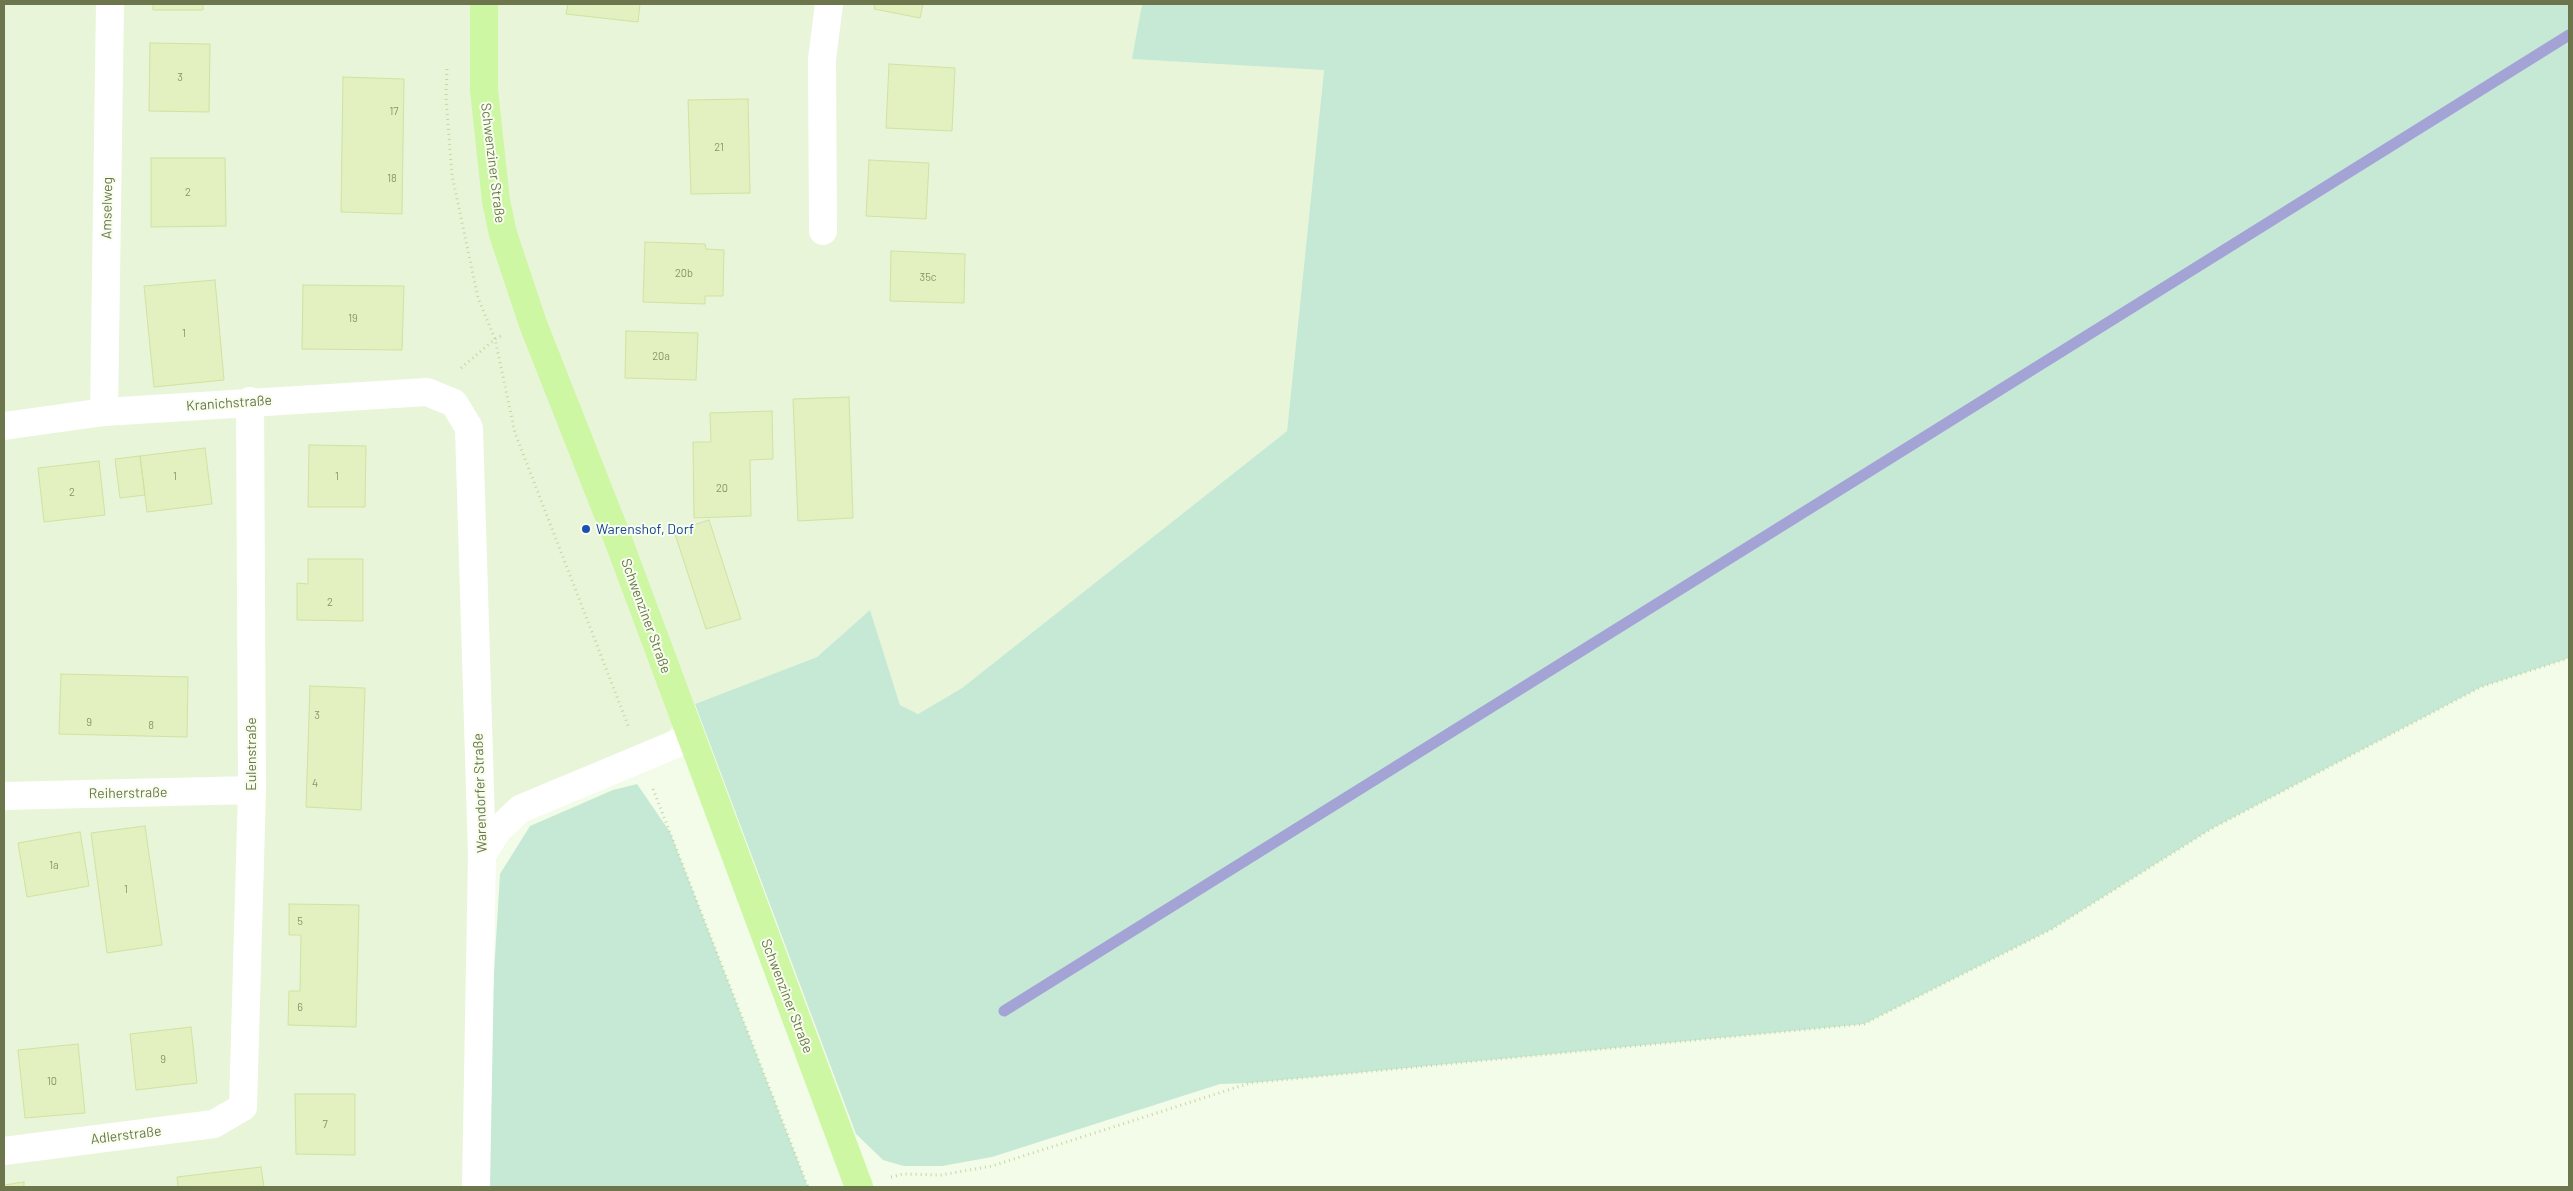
<!DOCTYPE html>
<html>
<head>
<meta charset="utf-8">
<style>
	body { margin:0 }
	#map { position:relative; width:2573px; height:1191px; overflow:hidden; background:#f2fce8; font-family:Barlow,sans-serif }
	canvas { display:block }
	.frame { position:absolute; inset:0; border:5px solid #6c754c; pointer-events:none }
</style>
</head>
<body>
<div id="map">
<canvas width="2573" height="1191"></canvas>
<div class="frame"></div>
</div>
<script>
const ctx = document.querySelector('canvas').getContext('2d');
ctx.lineJoin = 'round';
function paint(path, color) { ctx.fillStyle = color; ctx.fill(path, 'evenodd'); }
const toPath = rows => new Path2D(rows.map(r => 'M' + r).join(''));
function strokePath(path, color, width, dash) { ctx.strokeStyle = color; ctx.lineWidth = width; ctx.lineCap = dash ? 'butt' : 'round'; ctx.setLineDash(dash || []); ctx.stroke(path); }
function label(font, color, halo, rows, align = 'center') {
  ctx.font = font + ' Barlow,sans-serif'; ctx.lineWidth = 4; ctx.setLineDash([]); ctx.textBaseline = 'middle'; ctx.strokeStyle = halo; ctx.fillStyle = color; for (const [text, x, y, turn = 0] of rows) {
    ctx.save(); ctx.translate(x, y); ctx.rotate((+turn || 0) * Math.PI / 180); ctx.textAlign = isNaN(turn) ? turn : align; if (halo) ctx.strokeText(text, 0, 0); ctx.fillText(text, 0, 0); ctx.restore();
  }
}
paint(toPath([
	[4,4,1142,4,1133,59,1324,69,1287,431,962,688,918,714,900,705,870,611,817,657,695,704,642,759,497,831,476,1187,4,1187]
]), '#e9f5d9');
paint(toPath([
	[1142,4,2569,4,2569,658,2481,687,2211,829,2052,929,1864,1024,1250,1083,1220,1084,992,1157,942,1166,904,1166,883,1160,856,1134,695,704,817,657,870,610,900,705,918,714,962,688,1287,431,1324,70,1132,59],
	[637,784,670,832,808,1187,481,1187,500,874,530,826,613,790]
]), '#c6e9d6');
strokePath(toPath([
	[1004,1011,2569,35]
]), '#a4a3d6', 11);
const building = toPath([
	[153,4,203,4,203,10,153,10,153,4],
	[568,4,640,4,638,22,566,14,568,4],
	[875,4,923,4,920,18,874,9,875,4],
	[150,43,210,44,209,112,149,111,150,43],
	[889,64,955,68,952,131,886,128,889,64],
	[343,77,404,79,402,214,341,212,343,77],
	[748,99,750,193,691,194,688,100,748,99],
	[151,158,225,158,226,226,151,227,151,158],
	[869,160,929,163,926,219,866,216,869,160],
	[645,242,705,244,706,249,724,250,723,296,705,296,705,304,643,302,645,242],
	[891,251,965,254,964,303,890,301,891,251],
	[215,280,224,380,154,387,144,286,215,280],
	[303,285,404,286,402,350,302,349,303,285],
	[626,331,698,333,696,380,625,378,626,331],
	[849,397,853,518,798,521,793,399,849,397],
	[772,411,773,459,750,460,751,516,694,518,693,442,711,442,710,413,772,411],
	[309,445,366,446,365,507,308,507,309,445],
	[205,448,212,504,147,512,140,456,205,448],
	[140,456,145,495,120,498,115,459,140,456],
	[99,461,105,515,44,522,38,468,99,461],
	[709,520,741,619,706,629,674,531,709,520],
	[308,559,363,559,363,621,297,620,297,583,308,584,308,559],
	[61,674,188,677,187,737,59,734,61,674],
	[310,686,365,688,361,810,306,807,310,686],
	[145,826,162,945,107,953,91,833,145,826],
	[80,832,89,886,27,897,18,843,80,832],
	[289,904,359,905,356,1027,288,1025,289,991,300,991,301,935,289,935,289,904],
	[191,1027,197,1083,136,1090,130,1034,191,1027],
	[78,1044,85,1113,25,1118,18,1050,78,1044],
	[295,1094,355,1094,355,1155,296,1154,295,1094],
	[261,1167,264,1187,178,1187,177,1177,261,1167],
	[24,1182,24,1187,4,1187,4,1185,24,1182]
]);
paint(building, '#e3f0c0');
strokePath(building, '#d2e2a1', 1);
strokePath(toPath([
	[447,69,446,98,452,175,478,298,495,339,515,433,629,728],
	[461,368,495,339,501,336],
	[653,789,808,1187],
	[891,1177,903,1174,941,1175,992,1166,1250,1083,1864,1024,2052,929,2211,829,2481,687,2569,658]
]), '#c8d5a3', 3, [1, 4]);
strokePath(toPath([
	[823,231,822,59,829,4],
	[104,412,110,4],
	[4,426,104,412,427,392,454,403,469,428,482,855,476,1187],
	[4,796,252,790],
	[482,855,497,831,520,809,690,738],
	[4,1151,214,1124,243,1107,252,790,250,401]
]), '#fff', 28);
strokePath(toPath([
	[484,4,484,90,496,201,503,234,533,324,617,537,859,1187]
]), '#cdf7a3', 28);
for (const [x, y, r, color] of [
	[586,529,5,"#1a4fb4"]
]) { const dot = new Path2D(); dot.arc(x, y, r, 0, 2 * Math.PI); ctx.fillStyle = color; ctx.fill(dot); strokePath(dot, '#f7feee', 2); }
label('11px', '#8a9469', null, [
	["3",180,77],
	["17",394,111],
	["21",719,147],
	["18",392,178],
	["2",188,192],
	["20b",684,273],
	["35c",928,277],
	["19",353,318],
	["1",184,333],
	["20a",661,356],
	["1",175,476],
	["1",337,476],
	["20",722,488],
	["2",72,492],
	["2",330,602],
	["3",317,715],
	["9",89,722],
	["8",151,725],
	["4",315,783],
	["1a",54,865],
	["1",126,889],
	["5",300,921],
	["6",300,1007],
	["9",163,1059],
	["10",52,1081],
	["7",325,1124]
]);
label('14px', '#6c754c', '#f7feee', [
	["Schwenziner Straße",493,163,83],
	["Amselweg",107,208,-89],
	["Kranichstraße",229,403,-4],
	["Schwenziner Straße",646,616,70],
	["Eulenstraße",251,754,-90],
	["Reiherstraße",128,793,-1],
	["Warendorfer Straße",480,793,-92],
	["Schwenziner Straße",787,996,69],
	["Adlerstraße",126,1135,-7]
]);
label('14px', '#164399', '#f7feee', [
	["Warenshof, Dorf",596,529]
], 'left');
</script>
</body>
</html>
